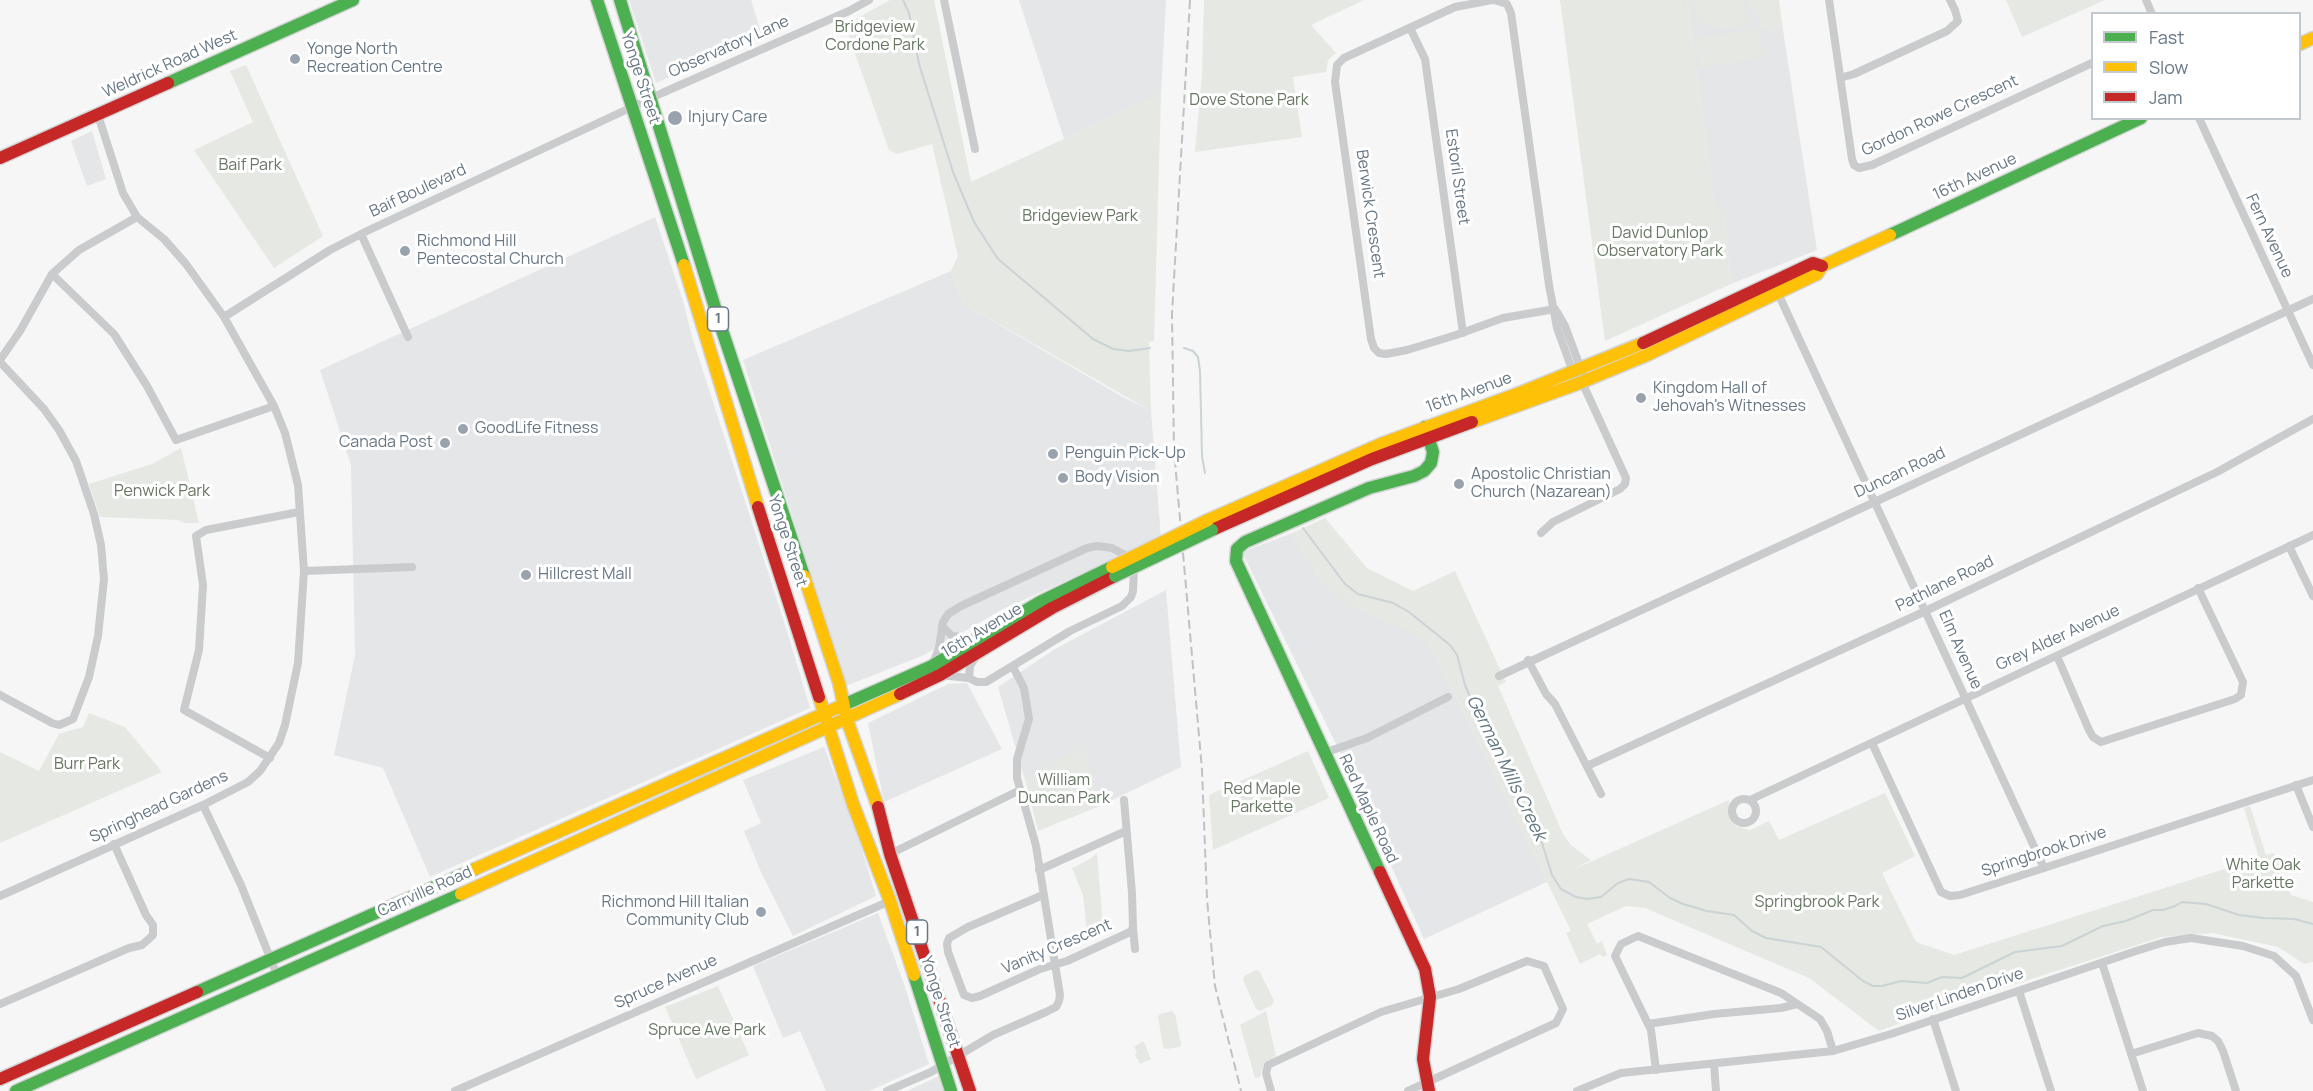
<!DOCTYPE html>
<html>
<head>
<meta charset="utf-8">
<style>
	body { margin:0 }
	#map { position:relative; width:2313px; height:1091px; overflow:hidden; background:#f6f6f6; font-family:Manrope,sans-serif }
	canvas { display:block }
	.legend { position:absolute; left:2091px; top:12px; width:210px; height:108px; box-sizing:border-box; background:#fff; border:2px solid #c2c9ce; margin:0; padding:8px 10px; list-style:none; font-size:18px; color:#677785 }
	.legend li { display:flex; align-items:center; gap:12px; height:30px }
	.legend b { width:30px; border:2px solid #c2c9ce }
</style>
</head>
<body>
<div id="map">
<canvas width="2313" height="1091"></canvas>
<ul class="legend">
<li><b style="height:8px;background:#4caf50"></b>Fast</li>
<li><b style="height:8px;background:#ffc107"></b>Slow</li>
<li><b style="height:8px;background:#c62828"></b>Jam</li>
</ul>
</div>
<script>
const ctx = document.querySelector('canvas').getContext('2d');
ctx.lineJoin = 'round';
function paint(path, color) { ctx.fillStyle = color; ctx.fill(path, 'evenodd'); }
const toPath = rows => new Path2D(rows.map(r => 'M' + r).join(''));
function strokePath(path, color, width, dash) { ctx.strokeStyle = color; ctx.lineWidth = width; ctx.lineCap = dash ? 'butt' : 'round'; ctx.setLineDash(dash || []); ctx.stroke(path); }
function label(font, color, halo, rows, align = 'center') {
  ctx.font = font + ' Manrope,sans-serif'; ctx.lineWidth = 6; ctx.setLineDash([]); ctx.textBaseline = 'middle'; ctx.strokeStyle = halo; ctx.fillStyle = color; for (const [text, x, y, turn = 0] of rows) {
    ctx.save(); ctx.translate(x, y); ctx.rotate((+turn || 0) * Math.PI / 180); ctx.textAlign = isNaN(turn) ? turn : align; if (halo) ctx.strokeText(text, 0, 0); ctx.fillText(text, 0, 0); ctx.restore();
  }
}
paint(toPath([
	[629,0,751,0,762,36,656,83],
	[1019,0,1166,0,1161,94,1064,139],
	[1687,0,1749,0,1763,28,1783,30,1817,250,1731,284,1724,216,1714,204],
	[92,131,106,179,87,186,71,141],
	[655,217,683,301,692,337,787,631,810,708,430,877,383,768,334,755,355,655,351,465,320,370],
	[951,271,964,304,1121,396,1151,411,1161,538,1001,610,924,655,846,686,743,360],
	[1290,534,1313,564,1317,575,1400,626,1424,638,1432,647,1547,882,1424,939,1341,754,1242,552],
	[1166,590,1181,767,1100,806,1083,750,1025,780,998,687,1055,649],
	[967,683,1002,749,884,802,868,723,948,684],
	[824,747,856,830,876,896,793,936,760,870,744,831,761,823,743,780],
	[878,913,904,984,929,1064,869,1091,826,1091,800,1031,783,1038,753,966],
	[939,1076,944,1091,907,1091]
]), '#e5e6e7');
paint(toPath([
	[890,0,934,0,971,182,1161,94,1154,341,1149,342,1151,411,964,304,951,271,958,256,932,144,897,154,889,150,845,25],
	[1204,0,1364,0,1311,25,1336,53,1328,60,1326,72,1293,77,1302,137,1195,152,1202,75],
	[1560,0,1687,0,1714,203,1724,216,1731,284,1605,341],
	[1694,0,1743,0,1749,21,1729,28,1714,28,1704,25,1696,11],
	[1749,0,1779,0,1783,30,1763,29],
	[2006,0,2105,0,2022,37],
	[1758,29,1763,57,1700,68,1696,39],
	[246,65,323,236,274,268,194,150,253,122,230,71],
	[181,448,199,523,185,523,178,520,100,517,89,484,152,464],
	[1325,518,1367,568,1413,591,1455,571,1506,682,1498,686,1563,834,1571,845,1591,860,1570,871,1729,800,1731,818,1736,826,1750,830,1769,821,1779,840,1885,793,1915,856,1882,873,1916,942,1954,955,2259,858,2244,808,2250,806,2266,855,2274,853,2291,895,2313,902,2313,962,2304,964,2278,947,2213,933,2162,937,1938,1009,1879,1031,1809,978,1645,908,1626,906,1587,924,1597,944,1602,941,1607,955,1603,957,1600,954,1580,964,1566,933,1571,931,1432,647,1424,638,1352,608,1317,575,1313,564,1290,534],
	[89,713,125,727,162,772,0,843,0,752,39,771,59,734,83,727],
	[1084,748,1100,806,1038,831,1025,780],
	[1308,751,1329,798,1213,850,1209,795],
	[1097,853,1103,926,1106,932,1088,940,1083,895,1072,868,1090,859],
	[1256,970,1260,972,1274,1001,1272,1005,1260,1011,1256,1009,1243,980,1244,976],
	[718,986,749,1055,696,1079,665,1007],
	[1172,1011,1175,1014,1181,1044,1180,1047,1166,1049,1163,1047,1158,1016,1160,1014],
	[1266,1011,1276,1056,1264,1063,1260,1077,1255,1078,1240,1025],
	[1142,1042,1144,1042,1151,1059,1140,1064,1135,1055,1137,1052,1134,1047]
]), '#e5e8e3');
strokePath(toPath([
	[903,0,909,13,919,64,953,172,974,222,998,259,1093,339,1113,349,1129,351,1150,348],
	[1184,348,1193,351,1198,357,1200,371,1202,456,1205,473],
	[1303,528,1345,584,1358,594,1393,603,1409,612,1450,645,1457,655,1465,685,1479,719,1499,747,1505,760,1515,796,1542,843,1552,875,1561,889,1576,897,1587,899,1601,897,1618,883,1629,879,1649,882,1670,898,1683,904,1707,911,1734,915,1752,931,1766,938,1821,947,1863,981,1873,986,1882,986,1901,981,1927,983,1942,977,1962,978,2015,952,2062,946,2103,926,2126,921,2153,910,2163,910,2175,906,2182,902,2206,904,2239,915,2264,918,2294,919,2313,924]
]), '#cbd3d6', 2);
const fast = toPath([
	[597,0,684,265],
	[620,0,721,327,804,576],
	[168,83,353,0],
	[1890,235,2141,118],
	[841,706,932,666,1040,602,1112,567],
	[1380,872,1236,561,1237,549,1245,542,1369,488,1414,476,1424,471,1431,463,1433,452,1425,427],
	[914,975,951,1091],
	[197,992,475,869],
	[16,1091,461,894]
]);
const slow = toPath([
	[2300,44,2313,38],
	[684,265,758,507],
	[1472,422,1577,384,1647,355,1817,274,1822,266,1890,235],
	[1208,520,1381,444,1517,394,1643,343],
	[804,576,839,683,847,720,878,807],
	[819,697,853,804,890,901,914,975],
	[475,869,841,706],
	[461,894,900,694]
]);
const jam = toPath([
	[0,158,168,83],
	[1643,343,1813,263,1822,266],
	[758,507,819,697],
	[1212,530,1372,459,1472,422],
	[900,694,940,675,1052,608,1115,576],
	[878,807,890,854,970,1091],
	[1380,872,1425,969,1430,997,1423,1059,1429,1091],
	[0,1079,197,992]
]);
strokePath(fast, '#d3d4d5', 15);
strokePath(slow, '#d3d4d5', 15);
strokePath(jam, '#d3d4d5', 15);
strokePath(toPath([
	[944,0,975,149],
	[1492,0,1455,7,1344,58,1337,65,1335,82,1371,339,1374,348,1379,353,1386,354,1407,350,1456,335,1503,318,1555,309],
	[1494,0,1507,4,1511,13,1549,285,1557,328,1574,375],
	[1829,0,1852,159,1854,165,1859,168,1872,165,2092,63],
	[2146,0,2152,14],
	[1410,28,1425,59,1463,333],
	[1840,78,1854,74,1947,31,1958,21,1955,10,1950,0],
	[2199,118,2313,365],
	[361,234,408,337],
	[52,274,114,334,147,386,176,440,274,406],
	[1776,289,2044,868],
	[1557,312,1565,326,1582,372],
	[224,317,330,250,367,231,662,93,849,11,869,0],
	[0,360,20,331,52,274,79,250,137,217],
	[0,362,44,409,59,430,76,461,94,514,101,545,104,579,98,636,89,677,73,719,59,725,52,723,0,695],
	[1541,533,1553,522,1620,489,1625,484,1626,478,1582,382],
	[2289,546,2313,596],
	[304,571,412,567],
	[942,626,952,636,978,639],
	[2057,656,2089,730,2093,737,2101,742,2235,699,2241,695,2243,682,2198,588],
	[1528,660,1546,694,1555,704,1601,794],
	[932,666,939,648,943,622,948,614,961,606,1087,548,1097,546,1112,548,1127,556,1131,562,1134,569,1133,591,1131,597,1122,606,1070,631,986,682,977,682,969,678,940,675],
	[1499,676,2313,299],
	[969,678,970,666,978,653],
	[1872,743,1941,892,1950,896,1960,895,2044,868,2313,780],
	[1324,753,1367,738,1448,697],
	[270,758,184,710,199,650,203,585,196,536,206,530,299,512],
	[1587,766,1917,615,2217,472,2313,419],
	[2296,785,2313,827],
	'1732 811a12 12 0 1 1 24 0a12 12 0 1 1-24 0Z',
	[1750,800,2313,535],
	[203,805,241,885,277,975],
	[890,854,1020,790],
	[1039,870,1126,831],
	[1043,895,968,927,949,938,947,944,948,952,964,995,972,998,980,996,1040,969,1067,961,1130,932,1133,928,1132,893,1124,800],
	[0,896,203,805,248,782,260,771,279,743,285,725,298,663,304,571,298,485,285,433,274,406,224,317,186,264,164,239,137,217,123,193,98,115],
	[1133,928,1135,949],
	[2102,963,2143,1091],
	[2019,991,2051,1091],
	[0,1004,129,948,142,945,153,935,153,925,146,915,114,844],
	[1933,1019,1956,1091],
	[1648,1024,1714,1014,1781,1008,1797,1004],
	[2131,1054,2198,1033,2212,1036,2218,1041,2223,1051,2236,1091],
	[1714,1064,1716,1091],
	[1656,1070,1651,1030,1615,956,1621,944,1638,936,1781,993,1820,1019,1827,1031,1833,1051],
	[455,1091,890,901],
	[887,1091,931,1072,993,1035,1046,1012,1056,1007,1059,1001,1060,995,1036,846,1017,778,1017,759,1029,719,1024,688,1013,667],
	[1271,1091,1266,1073,1268,1065,1381,1012,1459,989,1527,961,1544,966,1563,1009,1556,1023,1408,1091],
	[1577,1091,1621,1073,1833,1051,1891,1034,2136,951,2165,942,2191,938,2243,946,2274,956,2296,976,2313,1020]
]), '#c9cbcc', 8);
strokePath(fast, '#4caf50', 12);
strokePath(slow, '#ffc107', 12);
strokePath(jam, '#c62828', 12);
strokePath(toPath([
	[1190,0,1172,314,1174,450,1202,770,1207,899,1215,986,1241,1091]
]), '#c0c1c3', 2, [9, 4.5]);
const fastBridge = toPath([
	[1115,576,1212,530]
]);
const slowBridge = toPath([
	[1112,567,1208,520]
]);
strokePath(fastBridge, '#d3d4d5', 15, []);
strokePath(slowBridge, '#d3d4d5', 15, []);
strokePath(fastBridge, '#4caf50', 12);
strokePath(slowBridge, '#ffc107', 12);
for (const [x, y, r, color] of [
	[295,59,6,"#99a3ad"],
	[675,118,8,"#99a3ad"],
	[405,251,6,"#99a3ad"],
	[1641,398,6,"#99a3ad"],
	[463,429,6,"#99a3ad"],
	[445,443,6,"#99a3ad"],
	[1053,454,6,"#99a3ad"],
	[1063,478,6,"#99a3ad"],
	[1459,484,6,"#99a3ad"],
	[526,575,6,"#99a3ad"],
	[761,912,6,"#99a3ad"]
]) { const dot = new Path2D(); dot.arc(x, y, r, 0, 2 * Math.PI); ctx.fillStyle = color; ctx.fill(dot); strokePath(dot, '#fff', 2); }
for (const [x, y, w] of [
	[718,319,21],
	[917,932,21]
]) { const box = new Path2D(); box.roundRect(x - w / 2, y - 12, w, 24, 4.5); ctx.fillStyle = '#fff'; ctx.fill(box); strokePath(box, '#677785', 1.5); }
label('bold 15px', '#677785', null, [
	["1",718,319],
	["1",917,932]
]);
label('16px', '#667762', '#fff', [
	["Bridgeview",875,28],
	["Cordone Park",875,46],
	["Dove Stone Park",1249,101],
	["Baif Park",250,166],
	["Bridgeview Park",1080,217],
	["David Dunlop",1660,234],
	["Observatory Park",1660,252],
	["Penwick Park",162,492],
	["Burr Park",87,765],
	["William",1064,781],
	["Duncan Park",1064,799],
	["Red Maple",1262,790],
	["Parkette",1262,808],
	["White Oak",2263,866],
	["Parkette",2263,884],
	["Springbrook Park",1817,903],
	["Spruce Ave Park",707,1031]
]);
label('16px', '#677785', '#fff', [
	["Observatory Lane",729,47,-24],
	["Weldrick Road West",170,64,-24],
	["Yonge Street",640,78,72],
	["Gordon Rowe Crescent",1940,116,-25],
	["Estoril Street",1457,177,82],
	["16th Avenue",1975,177,-25],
	["Baif Boulevard",418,191,-25],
	["Berwick Crescent",1370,214,82],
	["Fern Avenue",2269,236,65],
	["16th Avenue",1469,393,-20],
	["Duncan Road",1900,473,-25],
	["Yonge Street",787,541,72],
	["Pathlane Road",1945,584,-26],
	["16th Avenue",982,631,-31],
	["Grey Alder Avenue",2058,638,-25],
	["Elm Avenue",1960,650,66],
	["Springhead Gardens",159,807,-25],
	["Red Maple Road",1368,809,65],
	["Springbrook Drive",2044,852,-18],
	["Carrville Road",425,892,-24],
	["Vanity Crescent",1057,947,-23],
	["Spruce Avenue",666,982,-24],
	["Silver Linden Drive",1960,995,-19],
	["Yonge Street",940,1002,72]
]);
label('16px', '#677785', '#fff', [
	["Yonge North",307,50],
	["Recreation Centre",307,68],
	["Injury Care",688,118],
	["Richmond Hill",417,242],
	["Pentecostal Church",417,260],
	["Kingdom Hall of",1653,389],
	["Jehovah's Witnesses",1653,407],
	["GoodLife Fitness",475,429],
	["Canada Post",433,443,"right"],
	["Penguin Pick-Up",1065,454],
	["Apostolic Christian",1471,475],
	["Church (Nazarean)",1471,493],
	["Body Vision",1075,478],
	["Hillcrest Mall",538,575],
	["Richmond Hill Italian",749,903,"right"],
	["Community Club",749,921,"right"]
], 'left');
label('italic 18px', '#637880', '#fff', [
	["German Mills Creek",1506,768,64]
]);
</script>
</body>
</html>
